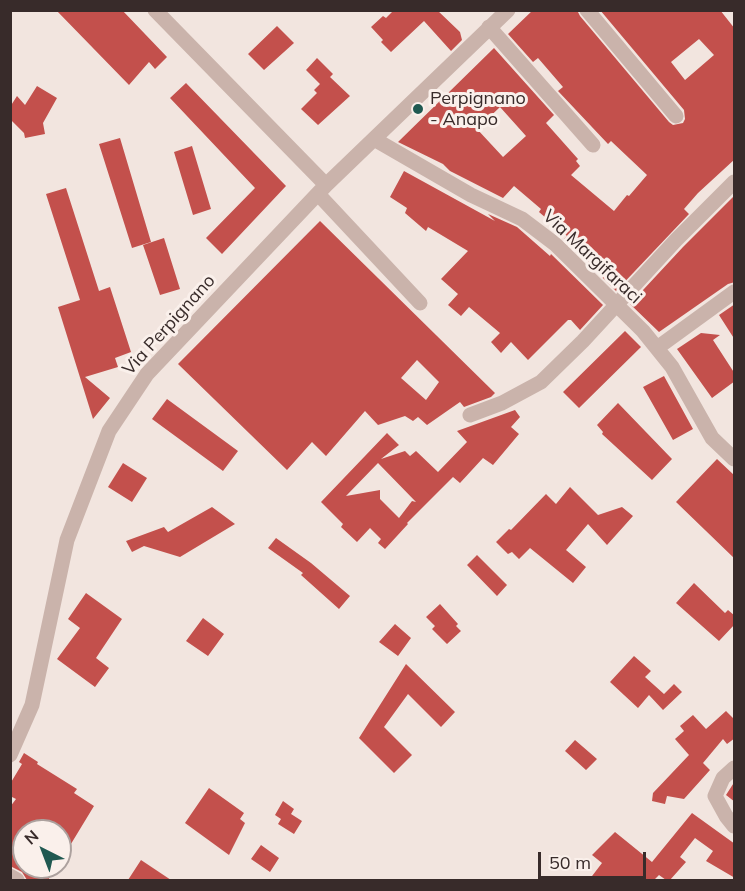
<!DOCTYPE html>
<html>
<head>
<meta charset="utf-8">
<style>
	body { margin:0 }
	#map { position:relative; width:745px; height:891px; overflow:hidden; background:#f2e5df; font-family:Mulish,sans-serif }
	canvas { display:block }
	.frame { position:absolute; inset:0; border:12px solid #382b2a; pointer-events:none }
	.north { position:absolute; left:12px; top:819px; width:60px; height:60px; box-sizing:border-box; background:#faf0eb; border:2px solid #aca19e; border-radius:50%; rotate:318deg; font-size:16px; font-weight:700; line-height:24px; text-align:center; color:#382b2a }
	.north::after { content:''; display:block; margin:auto; width:21px; height:27px; background:#205951; clip-path:polygon(50% 0,100% 100%,50% 72%,0 100%) }
	.scale { position:absolute; left:538px; top:852px; width:108px; height:27px; box-sizing:border-box; border:3px solid #382b2a; border-top:0; padding-left:8px; font-size:18px; line-height:21px; white-space:nowrap; color:#382b2a; -webkit-text-stroke:4px #faf0eb; paint-order:stroke }
</style>
</head>
<body>
<div id="map">
<canvas width="745" height="891"></canvas>
<div class="frame"></div>
<div class="north">N</div>
<div class="scale">50 m</div>
</div>
<script>
const ctx = document.querySelector('canvas').getContext('2d');
ctx.lineJoin = 'round';
function paint(path, color) { ctx.fillStyle = color; ctx.fill(path, 'evenodd'); }
const toPath = rows => new Path2D(rows.map(r => 'M' + r).join(''));
function strokePath(path, color, width, dash) { ctx.strokeStyle = color; ctx.lineWidth = width; ctx.lineCap = dash ? 'butt' : 'round'; ctx.setLineDash(dash || []); ctx.stroke(path); }
function label(font, color, halo, rows, align = 'center') {
  ctx.font = font + ' Mulish,sans-serif'; ctx.lineWidth = 6; ctx.setLineDash([]); ctx.textBaseline = 'middle'; ctx.strokeStyle = halo; ctx.fillStyle = color; for (const [text, x, y, turn = 0] of rows) {
    ctx.save(); ctx.translate(x, y); ctx.rotate((+turn || 0) * Math.PI / 180); ctx.textAlign = isNaN(turn) ? turn : align; if (halo) ctx.strokeText(text, 0, 0); ctx.fillText(text, 0, 0); ctx.restore();
  }
}
paint(toPath([
	[56,10,122,10,167,57,155,69,149,62,129,85],
	[394,10,437,10,460,32,462,40,451,51,424,21,391,52,381,42,383,40,371,27,383,16,386,18],
	[533,10,577,10,580,16,669,122,673,125,683,123,685,119,684,110,600,10,720,10,735,29,735,159,698,193,684,209,689,214,616,291,564,239,567,236,539,212,541,209,514,186,503,198,450,171,443,164,398,142,494,48,554,115,546,123,578,159,576,161,580,166,571,175,614,211,627,195,629,196,647,175,611,141,608,144,558,91,563,87,538,58,533,62,508,34],
	[699,39,714,55,685,80,671,62],
	[500,107,526,136,503,157,477,129],
	[277,26,294,43,264,70,248,54],
	[317,58,333,74,330,77,350,96,318,125,301,109,317,93,314,90,320,84,306,70],
	[186,83,286,186,222,254,206,238,255,188,170,98],
	[37,86,57,98,43,123,45,134,25,138,24,133,10,119,10,107,17,96,25,105],
	[120,138,151,242,132,248,99,144],
	[192,146,211,209,193,215,174,152],
	[404,171,495,221,488,214,517,227,550,256,551,254,603,305,580,330,571,320,568,320,528,360,511,342,501,353,491,342,500,333,469,307,461,316,448,305,458,294,441,279,468,251,428,227,426,231,405,213,407,208,390,197],
	[66,188,99,291,110,287,131,352,115,358,118,367,85,377,110,398,93,419,58,307,80,300,46,194],
	[735,195,735,282,728,284,659,332,630,304,683,247],
	[320,221,495,393,491,397,464,407,460,402,427,425,418,417,413,421,405,416,378,425,365,411,326,456,312,442,287,470,178,364],
	[417,360,439,382,426,400,401,378],
	[164,238,180,289,160,295,143,245],
	[735,304,735,340,719,315],
	[625,331,641,347,579,408,563,392],
	[701,333,720,335,713,340,735,374,735,381,712,398,677,349],
	[664,376,693,429,673,440,643,387],
	[167,399,238,451,223,471,152,419],
	[618,403,672,459,652,480,602,434,603,432,597,425],
	[515,410,520,417,511,427,519,434,493,465,483,458,460,483,453,477,407,523,408,524,385,549,378,543,381,539,370,528,357,542,341,527,343,524,321,502,387,433,399,445,381,459,405,451,410,456,416,451,438,472,467,442,457,431],
	[378,463,416,502,412,501,399,518,380,499,380,490,346,496],
	[717,459,735,476,735,559,676,502],
	[123,463,147,478,132,502,108,487],
	[570,487,598,515,622,507,633,516,607,545,588,524,566,550,586,567,573,583,530,548,519,559,512,552,508,554,496,542,509,529,511,530,546,494,556,504],
	[212,507,235,524,180,557,144,546,132,552,126,541,164,527,168,532],
	[276,538,311,563,350,596,339,609,301,575,303,573,268,548],
	[477,555,507,585,497,596,467,565],
	[694,583,725,613,728,610,735,616,735,624,719,641,676,603],
	[86,593,122,619,96,658,109,668,95,687,57,659,80,628,68,619],
	[440,604,458,624,456,626,461,631,447,644,432,629,435,626,426,617],
	[203,618,224,634,208,656,186,641],
	[395,624,411,638,398,656,379,642],
	[634,656,651,671,645,677,664,694,674,684,682,692,663,710,649,695,638,708,610,682],
	[406,664,455,712,441,727,408,694,384,727,412,755,394,773,359,738],
	[726,711,735,720,735,738,727,744,723,739,703,763,710,770,684,799,667,796,665,804,652,801,653,793,689,755,675,739,684,731,680,726,693,715,706,729],
	[575,740,597,759,586,770,565,751],
	[24,753,38,762,37,764,77,789,74,793,94,806,60,862,60,831,24,831,24,867,57,867,48,880,27,880,22,872,10,866,10,807,16,799,10,796,10,784,22,764,19,762],
	[735,781,735,802,726,795],
	[209,788,244,813,240,819,245,823,229,855,185,823],
	[283,801,294,809,291,814,302,821,294,834,278,824,281,819,275,815],
	[692,813,735,844,735,878,706,861,713,851,695,838,680,857,686,862,670,880,666,880,659,875,654,880,589,880,602,863,592,855,615,832,652,862],
	[261,845,279,858,270,872,251,859],
	[141,860,171,880,128,880]
]), '#c3504c');
strokePath(toPath([
	[155,10,326,185],
	[587,10,676,116],
	[489,27,593,145],
	[374,139,471,195,522,219,555,244,643,331,672,367,712,438,734,459],
	[318,194,420,303],
	[657,348,734,292],
	[470,415,502,403,541,382,583,341,676,240,734,182],
	[10,755,32,705,67,540,109,431,147,374,326,185,508,10],
	[734,768,723,778,715,796,726,816,734,826],
	[10,876,17,880]
]), '#cab3ab', 15);
for (const [x, y, r, color] of [
	[418,109,6,"#205951"]
]) { const dot = new Path2D(); dot.arc(x, y, r, 0, 2 * Math.PI); ctx.fillStyle = color; ctx.fill(dot); strokePath(dot, '#faf0eb', 2); }
label('18px', '#382b2a', '#faf0eb', [
	["Perpignano",430,99],
	["- Anapo",430,120]
], 'left');
label('18px', '#382b2a', '#faf0eb', [
	["Via Margifaraci",592,257,43],
	["Via Perpignano",169,325,-48]
]);
</script>
</body>
</html>
